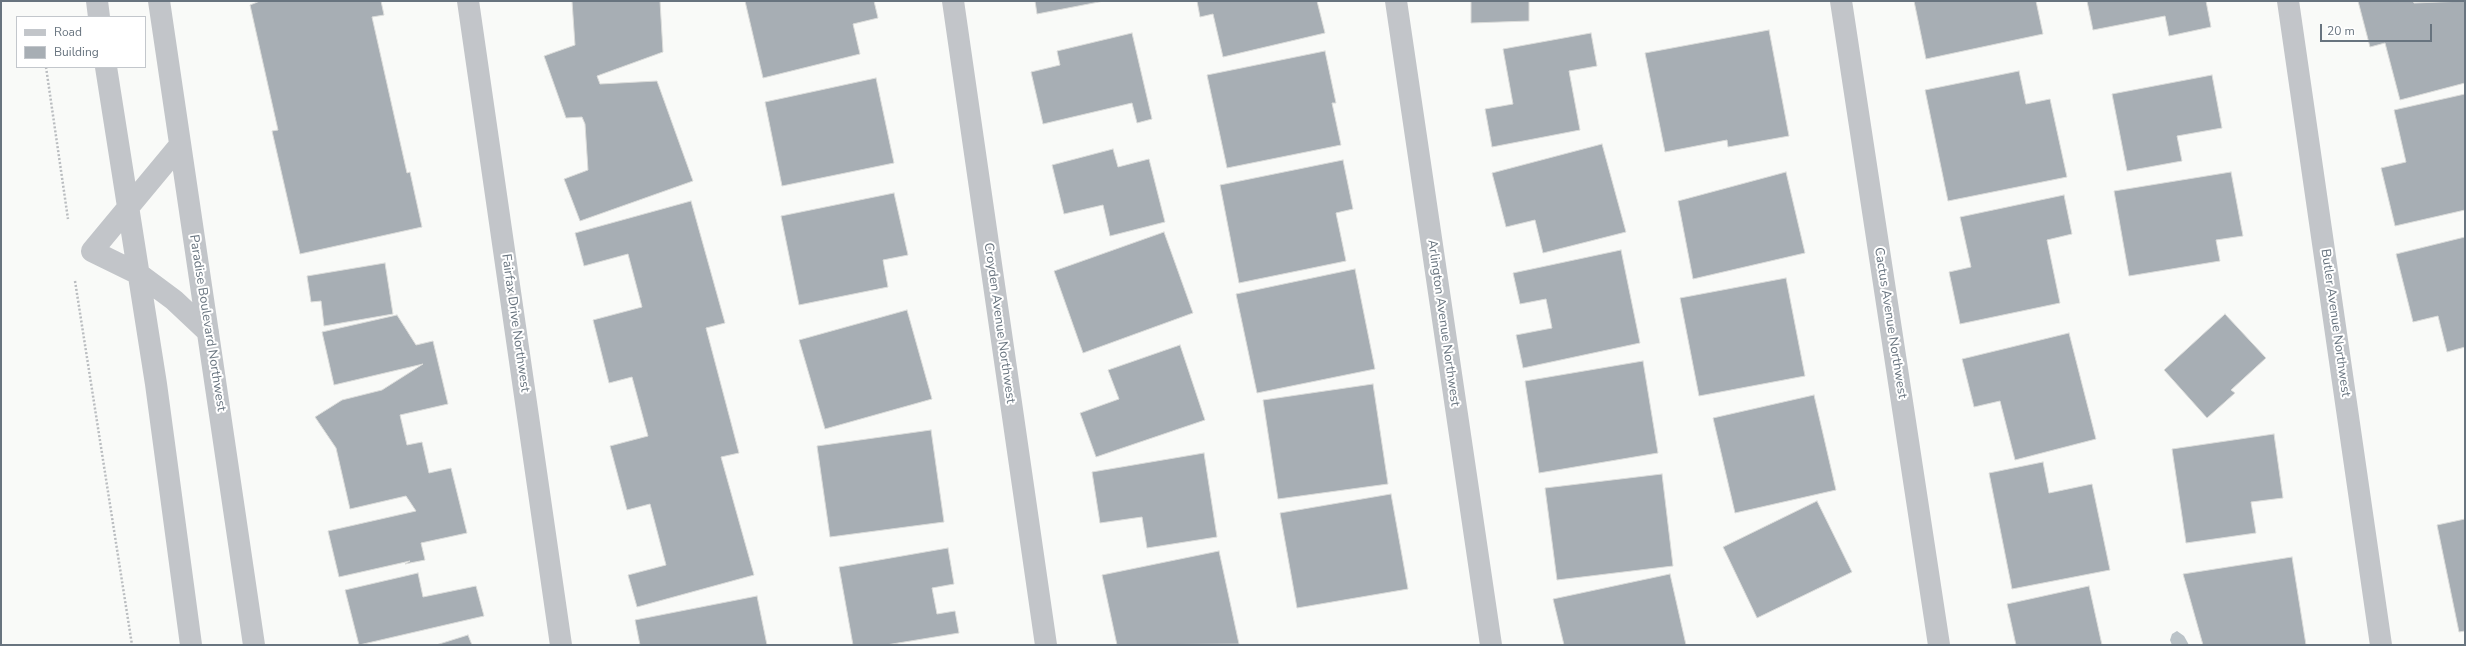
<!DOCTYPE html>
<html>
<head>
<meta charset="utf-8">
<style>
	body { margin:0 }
	#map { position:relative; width:2466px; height:646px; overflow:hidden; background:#f9faf8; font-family:"Nunito Sans",sans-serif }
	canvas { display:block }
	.frame { position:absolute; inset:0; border:2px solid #68747f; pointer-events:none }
	.legend { position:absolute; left:16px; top:16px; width:130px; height:52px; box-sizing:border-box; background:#fff; border:1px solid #c3c7cc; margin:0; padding:5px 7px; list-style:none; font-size:12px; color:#68747f }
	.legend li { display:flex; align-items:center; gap:8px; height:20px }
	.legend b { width:20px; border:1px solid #c3c7cc }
	.scale { position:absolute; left:2320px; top:24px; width:112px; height:18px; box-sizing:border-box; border:2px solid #68747f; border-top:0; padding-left:5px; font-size:12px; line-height:14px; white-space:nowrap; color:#68747f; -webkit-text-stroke:3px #fff; paint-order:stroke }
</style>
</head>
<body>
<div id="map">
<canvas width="2466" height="646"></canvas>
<div class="frame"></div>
<ul class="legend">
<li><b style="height:5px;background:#c2c5c9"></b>Road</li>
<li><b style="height:11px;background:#a7aeb4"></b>Building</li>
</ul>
<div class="scale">20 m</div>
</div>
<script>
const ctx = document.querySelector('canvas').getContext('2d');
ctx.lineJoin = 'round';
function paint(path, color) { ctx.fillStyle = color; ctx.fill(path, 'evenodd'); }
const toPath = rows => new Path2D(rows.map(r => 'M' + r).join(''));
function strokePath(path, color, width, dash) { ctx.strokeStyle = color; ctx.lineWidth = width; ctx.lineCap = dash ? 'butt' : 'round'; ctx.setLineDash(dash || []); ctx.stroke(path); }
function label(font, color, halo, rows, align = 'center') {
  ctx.font = font + ' "Nunito Sans",sans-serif'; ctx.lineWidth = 4; ctx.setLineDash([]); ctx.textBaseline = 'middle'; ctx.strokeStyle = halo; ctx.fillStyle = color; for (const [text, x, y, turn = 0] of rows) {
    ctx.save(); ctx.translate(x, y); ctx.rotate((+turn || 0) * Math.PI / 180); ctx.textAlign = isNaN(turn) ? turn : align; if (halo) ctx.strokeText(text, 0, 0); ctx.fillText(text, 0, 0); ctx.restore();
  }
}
paint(toPath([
	[2177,631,2184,636,2189,645,2172,645,2170,640,2172,634]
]), '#bbc3c8');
const building = toPath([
	[260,1,381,1,384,15,372,17,407,173,410,172,422,227,300,254,272,131,278,130,250,5,260,1],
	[572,1,660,1,663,52,597,76,600,84,657,81,693,181,580,221,564,179,588,170,585,124,582,117,566,118,544,56,575,45,572,1],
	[745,1,874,1,878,18,853,24,860,54,763,78,745,1],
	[1035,1,1104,1,1037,14,1035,1],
	[1197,1,1317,1,1325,33,1223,57,1213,14,1200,17,1197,1],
	[1471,1,1529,1,1529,21,1471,23,1471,1],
	[1914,1,2036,1,2043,34,1926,59,1914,1],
	[2087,1,2206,1,2211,27,2169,36,2165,16,2093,30,2087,1],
	[2358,1,2413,1,2414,3,2465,1,2465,83,2400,100,2385,43,2370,47,2358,1],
	[1769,30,1789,136,1728,147,1727,140,1665,152,1645,53,1769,30],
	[1132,33,1152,119,1137,123,1132,103,1043,124,1031,72,1060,65,1057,51,1132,33],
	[1591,33,1597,66,1569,71,1580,130,1492,147,1485,109,1513,104,1503,49,1591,33],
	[1325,51,1336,103,1332,103,1341,145,1227,168,1207,75,1325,51],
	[2019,71,2026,104,2050,99,2067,177,1948,201,1925,90,2019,71],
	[2212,75,2222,128,2177,136,2182,161,2127,171,2112,94,2212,75],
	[876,78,894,163,782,186,765,102,876,78],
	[2465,94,2465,210,2395,226,2381,168,2406,162,2394,110,2465,94],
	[1602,144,1626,232,1543,253,1535,220,1506,227,1492,173,1602,144],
	[1113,149,1118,167,1149,159,1165,222,1110,236,1103,205,1064,214,1052,165,1113,149],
	[1343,160,1353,209,1336,213,1346,261,1239,283,1220,185,1343,160],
	[1786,172,1805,253,1693,279,1678,201,1786,172],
	[2231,172,2243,236,2216,240,2220,261,2129,276,2114,191,2231,172],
	[894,193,908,255,883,260,888,287,799,305,781,216,894,193],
	[2064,195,2072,234,2047,240,2060,303,1960,324,1949,272,1971,267,1960,217,2064,195],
	[691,201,725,323,706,328,739,453,721,457,754,575,637,607,628,575,666,565,650,504,627,510,610,446,648,436,632,377,609,383,593,320,642,307,628,254,584,266,575,233,691,201],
	[1164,232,1193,313,1083,353,1054,271,1164,232],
	[2465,237,2465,347,2447,352,2438,316,2413,322,2396,254,2465,237],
	[1621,250,1640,343,1523,368,1516,335,1552,328,1546,299,1520,304,1513,273,1621,250],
	[385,263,393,314,324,326,321,301,311,302,307,276,385,263],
	[1355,269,1375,369,1257,393,1236,294,1355,269],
	[1786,278,1805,376,1699,396,1680,298,1786,278],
	[907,310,932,399,825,429,799,340,907,310],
	[2225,314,2266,358,2231,390,2235,393,2207,418,2164,370,2225,314],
	[397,315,416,345,433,341,448,404,400,415,407,445,422,442,429,473,451,468,467,533,421,543,425,560,405,564,410,561,339,577,328,531,416,511,406,496,350,509,336,448,315,417,342,400,382,390,423,364,334,385,322,332,397,315],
	[2069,333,2096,439,2015,460,2000,401,1974,407,1962,359,2069,333],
	[1180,345,1205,420,1096,457,1080,413,1119,399,1108,370,1180,345],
	[1643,361,1658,453,1539,473,1525,381,1643,361],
	[1373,384,1388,484,1278,499,1263,400,1373,384],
	[1814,395,1836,490,1735,513,1713,418,1814,395],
	[931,430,944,522,830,537,817,446,931,430],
	[2274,434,2283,498,2251,502,2256,533,2186,543,2172,449,2274,434],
	[1204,453,1217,537,1147,548,1142,517,1100,523,1092,472,1204,453],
	[2043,462,2049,493,2092,484,2110,570,2012,589,1989,473,2043,462],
	[1662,474,1673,566,1557,580,1545,488,1662,474],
	[1391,494,1408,589,1297,608,1280,513,1391,494],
	[1817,501,1852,572,1757,618,1723,547,1817,501],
	[2465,519,2465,631,2459,632,2437,525,2465,519],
	[948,548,954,584,932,588,937,614,955,611,959,633,886,645,853,645,839,567,948,548],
	[1219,551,1239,644,1117,645,1102,575,1219,551],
	[2292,557,2306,645,2203,645,2183,574,2292,557],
	[418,573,423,597,476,586,484,616,359,645,345,590,418,573],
	[1670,574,1686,645,1564,645,1553,599,1670,574],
	[2089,586,2102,645,2016,645,2007,604,2089,586],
	[757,596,767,645,640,645,635,620,757,596],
	[468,635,472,645,436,645,468,635]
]);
paint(building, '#a7aeb4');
strokePath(building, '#dbdcda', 1);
strokePath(toPath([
	[46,67,68,219],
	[75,281,132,645]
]), '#babdc0', 2.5, [2, 2]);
strokePath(toPath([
	[468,1,561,645],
	[953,1,1046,645],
	[1396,1,1491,645],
	[1841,1,1939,645],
	[2288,1,2381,645]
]), '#c2c5c9', 22);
strokePath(toPath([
	[97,1,99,17],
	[159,1,254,645],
	[106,67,156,384,191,645],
	[180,145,92,251,139,274,174,300,208,332]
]), '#c2c5c9', 22);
label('13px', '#68747f', '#fff', [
	["Paradise Boulevard Northwest",207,323,81],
	["Fairfax Drive Northwest",515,323,82],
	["Croyden Avenue Northwest",999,323,82],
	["Arlington Avenue Northwest",1443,323,82],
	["Cactus Avenue Northwest",1890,323,81],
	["Butler Avenue Northwest",2335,323,82]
]);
</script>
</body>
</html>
